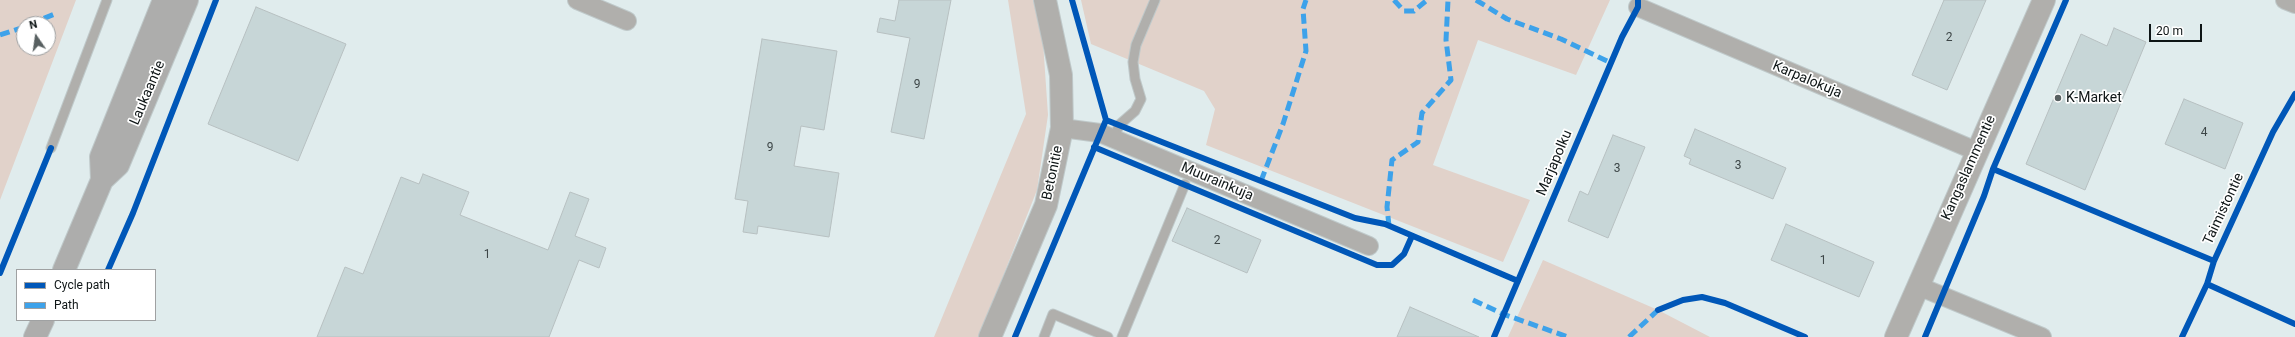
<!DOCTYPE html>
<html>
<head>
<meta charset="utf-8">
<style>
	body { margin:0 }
	#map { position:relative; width:2295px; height:337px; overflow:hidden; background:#e0eced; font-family:Roboto,sans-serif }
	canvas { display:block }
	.legend { position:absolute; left:16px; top:269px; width:140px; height:52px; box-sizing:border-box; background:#fff; border:1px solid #9fa1a2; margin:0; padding:5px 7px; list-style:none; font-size:12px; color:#0e1516 }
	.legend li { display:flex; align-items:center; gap:8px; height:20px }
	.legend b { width:20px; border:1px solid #9fa1a2 }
	.north { position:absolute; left:16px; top:16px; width:40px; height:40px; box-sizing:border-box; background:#fff; border:1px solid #9fa1a2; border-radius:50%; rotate:347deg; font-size:11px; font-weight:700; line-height:16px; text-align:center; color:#0e1516 }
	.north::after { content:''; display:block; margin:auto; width:14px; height:18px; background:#586061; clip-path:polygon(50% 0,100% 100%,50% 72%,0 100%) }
	.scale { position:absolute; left:2149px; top:24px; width:53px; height:18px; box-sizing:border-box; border:2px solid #0e1516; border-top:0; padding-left:5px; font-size:12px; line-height:14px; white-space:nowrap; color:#0e1516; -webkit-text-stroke:3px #fff; paint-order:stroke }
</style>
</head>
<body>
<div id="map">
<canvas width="2295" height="337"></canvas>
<ul class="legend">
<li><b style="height:5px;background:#0057b8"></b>Cycle path</li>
<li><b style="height:5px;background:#3da2ea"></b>Path</li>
</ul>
<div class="north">N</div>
<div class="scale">20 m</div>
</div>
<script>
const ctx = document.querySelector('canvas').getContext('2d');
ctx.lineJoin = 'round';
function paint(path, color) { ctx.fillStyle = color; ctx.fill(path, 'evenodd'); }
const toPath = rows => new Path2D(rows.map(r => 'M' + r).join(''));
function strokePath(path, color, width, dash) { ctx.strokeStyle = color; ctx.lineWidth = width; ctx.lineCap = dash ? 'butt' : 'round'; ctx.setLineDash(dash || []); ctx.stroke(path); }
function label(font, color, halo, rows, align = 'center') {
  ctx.font = font + ' Roboto,sans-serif'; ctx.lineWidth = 3.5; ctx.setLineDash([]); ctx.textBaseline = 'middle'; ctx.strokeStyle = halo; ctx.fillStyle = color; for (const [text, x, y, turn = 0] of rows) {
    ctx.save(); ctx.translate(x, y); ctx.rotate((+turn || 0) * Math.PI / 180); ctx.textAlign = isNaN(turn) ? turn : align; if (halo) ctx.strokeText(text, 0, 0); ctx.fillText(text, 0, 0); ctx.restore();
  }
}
paint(toPath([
	[0,0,76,0,0,200],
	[24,24,48,24,48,48,24,48],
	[1008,0,1033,0,1043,42,1048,115,1037,190,979,337,934,337,1026,114],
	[1081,0,1610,0,1576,75,1478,40,1433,165,1530,200,1503,262,1206,145,1215,109,1204,91,1091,44],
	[1543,260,1658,310,1710,337,1508,337]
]), '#e1d2ca');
const building = toPath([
	[899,0,951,0,924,139,891,132,910,38,877,32,880,18,895,21,899,0],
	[1944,0,1986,0,1947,90,1912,75,1944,0],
	[256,7,346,44,298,161,208,124,256,7],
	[2114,28,2146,42,2085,190,2026,164,2081,34,2107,46,2114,28],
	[762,39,837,51,824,130,801,126,794,166,839,173,829,237,758,226,757,234,743,232,748,201,735,199,762,39],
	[2184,99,2243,123,2225,169,2165,144,2184,99],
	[1695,129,1786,168,1773,199,1689,164,1691,159,1684,156,1695,129],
	[1613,135,1645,147,1608,238,1568,221,1580,191,1588,195,1613,135],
	[423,174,469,192,460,215,548,250,570,192,589,199,575,236,606,248,599,268,579,260,549,337,317,337,345,267,363,274,401,177,419,184,423,174],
	[1187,208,1261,240,1247,273,1172,241,1187,208],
	[1786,224,1874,262,1859,297,1771,260,1786,224],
	[1410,307,1479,337,1397,337,1410,307]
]);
paint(building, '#c7d6d7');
strokePath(building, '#b7c0c1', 1);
const service = toPath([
	[1114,139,1119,125,1135,111,1141,99,1135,79,1133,62,1136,45,1155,0],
	[51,148,107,0],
	[1044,337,1053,314,1108,337],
	[1122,337,1185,184]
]);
const minor = toPath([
	[577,0,627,21],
	[2285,0,2295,4],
	[1638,7,1976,151],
	[1062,128,1100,133,1369,246],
	[1918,286,2042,337]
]);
const tertiary = toPath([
	[990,337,1046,205,1062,128,1061,75,1045,0],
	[1896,337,2044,0]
]);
const secondary = toPath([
	[102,180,101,157,164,0],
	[64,270,102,180,118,165,187,0],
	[35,337,43,320]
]);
strokePath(service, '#bfc9ca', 11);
strokePath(minor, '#bfc9ca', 20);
strokePath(tertiary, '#bfc9ca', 24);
strokePath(secondary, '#bfc9ca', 24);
strokePath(service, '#b0afac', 9);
strokePath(minor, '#b0afac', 18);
strokePath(tertiary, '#b0afac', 22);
strokePath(secondary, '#adadac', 22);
strokePath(toPath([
	[1394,0,1404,11,1414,11,1427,0],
	[1476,0,1507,19,1561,39,1611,63],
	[30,24,57,13],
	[0,35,24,27],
	[1261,181,1283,124,1306,51,1303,9,1306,0],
	[1389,226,1387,207,1392,160,1418,142,1422,113,1451,80,1446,40,1448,0],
	[1473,300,1503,314,1568,337],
	[1629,337,1658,310]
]), '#3da2ea', 5, [10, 5]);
strokePath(toPath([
	[1106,120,1355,218,1385,224,1518,281],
	[1094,147,1377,265,1392,265,1404,254,1412,236],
	[1993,169,2214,261],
	[108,270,133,213,216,0],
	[0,273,51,148],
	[2207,284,2295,324],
	[1658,310,1683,300,1702,297,1725,303,1805,337],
	[1015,337,1106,120,1072,0],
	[1494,337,1622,37,1638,7,1638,0],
	[1925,337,1984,196,1993,169,2066,0],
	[2182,337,2207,284,2214,261,2273,132,2295,94]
]), '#0057b8', 6);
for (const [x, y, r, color] of [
	[2058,98,4,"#586061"]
]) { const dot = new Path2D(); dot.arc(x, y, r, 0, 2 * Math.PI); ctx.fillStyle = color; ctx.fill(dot); strokePath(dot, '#fff', 1.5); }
label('12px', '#3d4647', null, [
	["2",1949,38],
	["9",917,85],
	["4",2204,133],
	["9",770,148],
	["3",1738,166],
	["3",1617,169],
	["2",1217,241],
	["1",487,255],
	["1",1823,261]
]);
label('14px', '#0e1516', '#fff', [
	["Karpalokuja",1807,80,23],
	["Laukaantie",148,93,-67],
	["Marjapolku",1555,163,-67],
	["Kangaslammentie",1969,168,-66],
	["Betonitie",1053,173,-78],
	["Muurainkuja",1217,182,23],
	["Taimistontie",2224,209,-65]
]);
label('14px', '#0e1516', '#fff', [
	["K-Market",2066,98]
], 'left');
</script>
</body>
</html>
